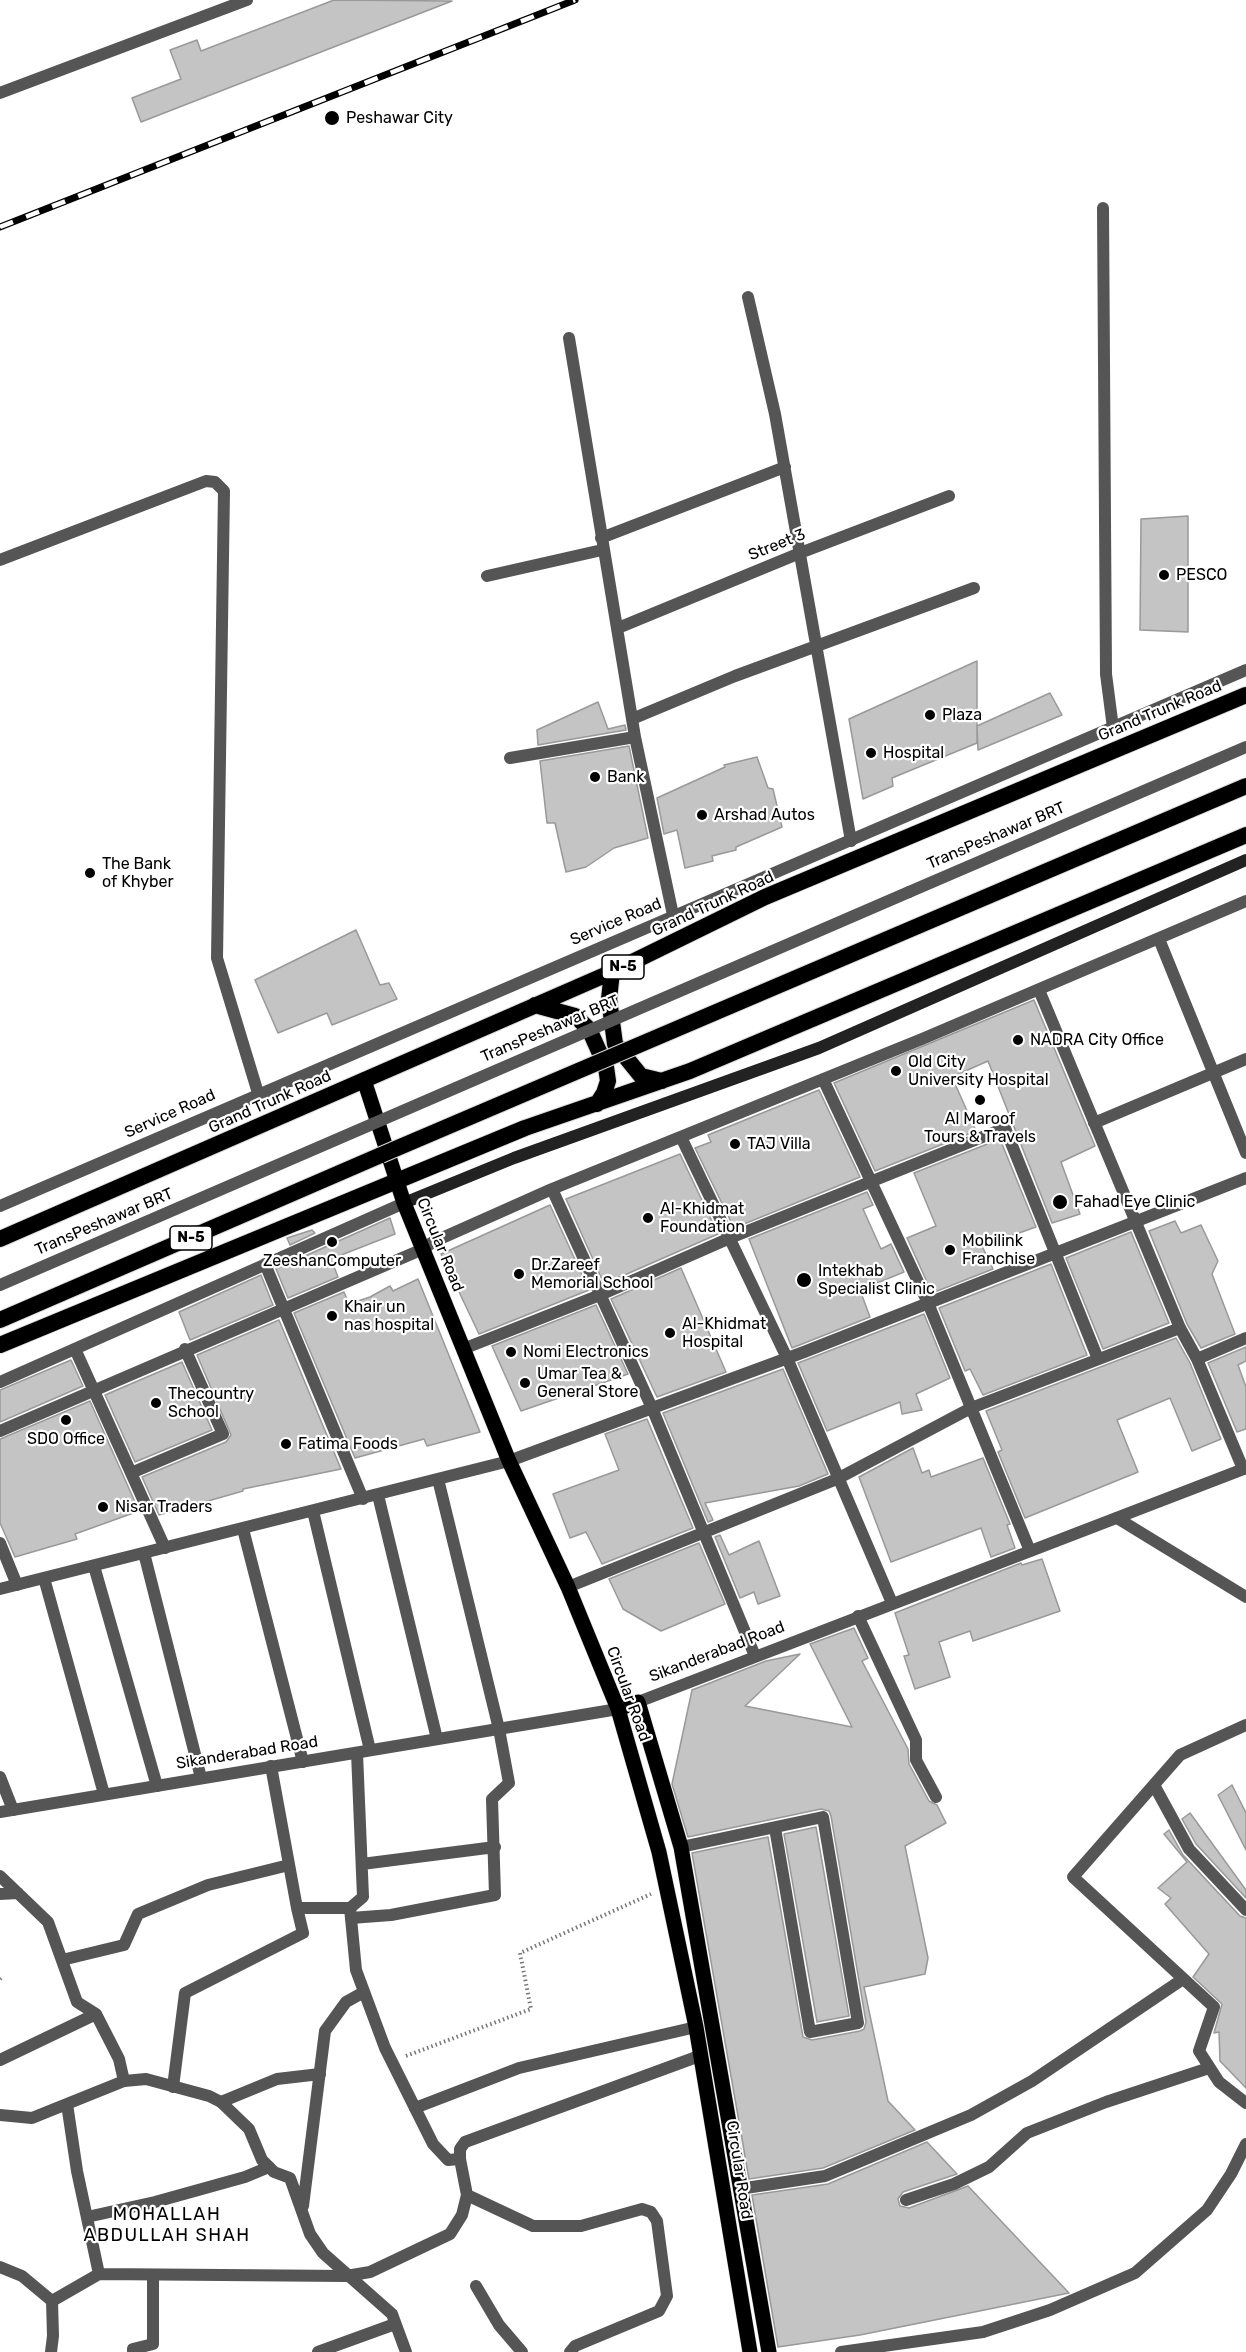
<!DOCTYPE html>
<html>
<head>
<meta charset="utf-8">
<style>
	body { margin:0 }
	canvas { display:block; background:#fff }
</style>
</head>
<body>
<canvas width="1246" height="2352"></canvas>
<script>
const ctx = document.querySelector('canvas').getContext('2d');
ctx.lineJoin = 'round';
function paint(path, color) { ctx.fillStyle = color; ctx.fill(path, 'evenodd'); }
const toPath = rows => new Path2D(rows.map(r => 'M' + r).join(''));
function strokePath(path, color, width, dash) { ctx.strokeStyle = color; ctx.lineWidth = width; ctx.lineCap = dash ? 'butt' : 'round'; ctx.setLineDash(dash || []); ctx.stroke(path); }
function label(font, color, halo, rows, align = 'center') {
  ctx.font = font + ' Rubik,sans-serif'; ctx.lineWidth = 4.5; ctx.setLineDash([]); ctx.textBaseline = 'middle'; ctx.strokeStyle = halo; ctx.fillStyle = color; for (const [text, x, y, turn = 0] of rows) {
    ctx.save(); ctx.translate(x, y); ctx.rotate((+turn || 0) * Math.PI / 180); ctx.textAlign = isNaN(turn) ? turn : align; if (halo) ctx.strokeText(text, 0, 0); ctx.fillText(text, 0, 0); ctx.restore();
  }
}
const building = toPath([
	[334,0,452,1,141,122,132,98,181,79,170,50,197,40,201,51,334,0],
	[1188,516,1188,632,1140,630,1141,519,1188,516],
	[977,661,977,743,892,778,893,786,863,799,849,719,977,661],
	[1050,693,1062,715,978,750,977,726,1050,693],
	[598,702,608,729,625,725,626,730,538,745,537,730,598,702],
	[629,746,648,838,614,848,586,867,566,872,555,823,547,823,540,761,629,746],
	[757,757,768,788,773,789,782,827,736,847,736,850,712,856,713,861,685,868,677,830,664,834,657,798,725,767,724,765,757,757],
	[356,930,380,985,389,983,397,999,332,1025,327,1013,278,1033,255,980,356,930],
	[1034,1000,1095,1146,1061,1162,1080,1214,1052,1223,988,1061,952,1077,976,1131,875,1171,834,1083,1034,1000],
	[819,1090,860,1177,734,1228,695,1148,711,1142,708,1135,819,1090],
	[1000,1139,1036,1227,982,1246,993,1269,932,1293,907,1238,936,1226,914,1173,1000,1139],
	[680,1154,718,1234,604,1284,566,1199,680,1154],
	[867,1192,873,1205,863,1209,881,1249,891,1244,904,1272,860,1290,870,1317,792,1348,749,1239,867,1192],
	[550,1205,589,1290,479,1334,441,1254,550,1205],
	[390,1218,395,1234,331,1259,338,1277,288,1298,276,1269,390,1218],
	[1175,1221,1181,1233,1201,1225,1218,1261,1212,1274,1235,1334,1201,1348,1187,1324,1149,1231,1175,1221],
	[312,1230,315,1233,290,1245,287,1238,312,1230],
	[1131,1232,1169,1323,1103,1349,1066,1258,1131,1232],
	[1051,1264,1087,1355,983,1395,970,1369,965,1371,939,1308,1051,1264],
	[681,1268,726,1372,657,1397,611,1299,681,1268],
	[261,1275,273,1305,190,1340,179,1312,261,1275],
	[418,1279,480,1432,427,1446,424,1439,355,1458,294,1313,344,1292,349,1304,370,1297,390,1286,393,1291,418,1279],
	[596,1305,628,1374,521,1411,492,1346,596,1305],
	[924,1314,950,1378,916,1394,922,1410,902,1414,900,1402,827,1431,798,1363,924,1314],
	[279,1320,341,1469,243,1489,243,1491,159,1515,142,1477,226,1442,231,1435,197,1355,279,1320],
	[1176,1338,1190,1363,1221,1439,1192,1451,1170,1398,1117,1420,1138,1472,1025,1518,998,1452,1002,1450,986,1411,1176,1338],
	[1246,1347,1246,1361,1238,1365,1246,1387,1246,1429,1237,1432,1208,1363,1246,1347],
	[71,1360,83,1386,0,1422,0,1390,71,1360],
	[182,1362,212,1430,135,1462,105,1395,182,1362],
	[783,1369,828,1474,799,1486,705,1503,713,1520,708,1522,663,1413,783,1369],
	[90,1401,139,1511,75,1534,77,1539,15,1557,0,1523,0,1439,90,1401],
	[647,1419,693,1528,602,1564,586,1532,570,1538,553,1494,619,1470,605,1434,647,1419],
	[913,1448,922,1473,929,1470,931,1477,983,1458,1010,1524,1007,1525,1015,1548,991,1557,981,1528,891,1562,859,1477,913,1448],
	[720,1535,729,1555,759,1541,780,1596,758,1604,754,1592,740,1598,715,1537,720,1535],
	[699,1543,725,1604,661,1631,623,1609,609,1579,699,1543],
	[1042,1559,1060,1611,973,1641,970,1631,939,1642,950,1677,915,1689,904,1656,909,1655,895,1613,1021,1563,1022,1565,1042,1559],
	[854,1628,868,1658,862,1661,908,1749,909,1764,929,1801,937,1805,946,1823,905,1846,928,1958,925,1974,864,1987,888,2101,915,2130,823,2168,749,2179,692,1853,768,1837,803,2037,812,2040,860,2031,864,2029,866,2022,831,1816,829,1811,821,1809,688,1837,672,1784,692,1690,766,1661,800,1654,745,1706,852,1727,810,1644,854,1628],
	[1232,1785,1246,1813,1246,1850,1218,1795,1232,1785],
	[1190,1813,1246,1890,1246,1898,1196,1844,1182,1819,1190,1813],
	[816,1827,849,2016,817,2022,784,1834,816,1827],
	[1169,1830,1183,1855,1240,1916,1246,1918,1246,2088,1220,2061,1219,2032,1214,2033,1222,2004,1193,1977,1209,1954,1165,1904,1171,1898,1158,1888,1187,1862,1164,1834,1169,1830],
	[927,2142,957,2174,903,2192,898,2199,900,2206,909,2208,968,2186,1069,2293,860,2335,778,2347,752,2195,828,2184,927,2142]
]);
paint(building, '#c4c4c4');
strokePath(building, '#999', 1.5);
const primary = toPath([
	[364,1080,404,1203,509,1461,568,1587,618,1709,659,1852,696,2027,750,2352],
	[618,1709,638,1702,681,1847,769,2352]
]);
const trunk = toPath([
	[612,972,609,999,615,1044,641,1076,662,1081],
	[535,1005,575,1016,589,1029,606,1067,608,1081,604,1093,597,1104],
	[0,1239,612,972,765,897,1246,695],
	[0,1320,381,1155],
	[0,1345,525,1128,690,1071,1246,835]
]);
strokePath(primary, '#dbdbdb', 16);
strokePath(trunk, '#dbdbdb', 18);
strokePath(toPath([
	[0,1979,1,1978],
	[406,2056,531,2009,520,1953,651,1894]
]), '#777', 4, [1.5, 3]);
strokePath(toPath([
	[909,892,1246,747],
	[265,1264,363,1499],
	[75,1349,165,1548],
	[0,1382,404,1203],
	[0,1431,423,1249],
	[131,1473,223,1434,185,1349],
	[0,1543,17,1585],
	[271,1766,297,1908,350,1908,363,1897,357,1753],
	[362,1864,495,1847],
	[0,1876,48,1922,77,2002,96,2014,119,2059,124,2081],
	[0,1894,18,1893],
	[351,1918,391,1915,495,1895,492,1799,509,1783,499,1729],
	[62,1960,124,1945,138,1914,208,1885,289,1865],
	[0,2060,96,2014],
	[173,2087,185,1993,303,1933,297,1908],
	[221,2102,277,2079,320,2074],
	[415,2108,519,2068,696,2027],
	[87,2217,155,2202,245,2177,269,2167],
	[476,2286,499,2325,522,2352],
	[133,2352,133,2349,153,2344,153,2275],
	[318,2352,395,2324]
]), '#555', 12);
strokePath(toPath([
	[0,93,247,0],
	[1103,208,1106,674,1113,728],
	[748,297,775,414,851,841],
	[569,338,635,737,673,915],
	[601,538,785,467],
	[0,560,206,481,215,482,224,491,217,958,258,1093],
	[487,576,602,550],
	[618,628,800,553,949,496],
	[632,719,735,676,974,588],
	[510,758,635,737],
	[1159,939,1246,1153],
	[1039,990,1180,1328,1197,1359,1243,1469],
	[823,1079,928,1303,1030,1551],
	[1094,1123,1246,1059],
	[681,1137,787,1358,892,1603],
	[552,1189,652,1408,755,1656],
	[423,1249,433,1242,552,1189,922,1039,1246,901],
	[463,1349,600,1295,730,1238,1005,1128,1098,1359],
	[1197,1359,1246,1338],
	[438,1479,499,1729],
	[378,1495,437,1739],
	[313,1511,370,1750],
	[1117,1518,1246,1597],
	[243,1529,303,1762],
	[144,1553,201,1778],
	[94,1566,157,1786],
	[44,1578,104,1794],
	[568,1587,837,1479,971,1408,1180,1328],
	[0,1589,509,1461,804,1352,1246,1178],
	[858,1616,916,1740,916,1760,936,1797],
	[1246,1725,1180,1755,1073,1877,1214,2007,1199,2051,1219,2082,1246,2103],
	[0,1777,13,1810],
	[1154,1785,1189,1849,1246,1910],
	[681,1847,823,1817,858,2023,810,2032,775,1828],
	[350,1908,356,1970,385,2048,433,2144,448,2160,460,2159],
	[67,2104,77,2171,99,2274],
	[0,2115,32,2118,124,2081,146,2079,209,2096,221,2102,249,2129,262,2160,274,2172,290,2178,310,2234,323,2253,392,2314,406,2352],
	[739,2189,825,2176,971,2115,1032,2081,1183,1979],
	[467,2195,533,2226,581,2226,642,2209,651,2212,657,2221,667,2296,659,2311,575,2346,570,2352],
	[906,2200,954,2184,989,2167,1027,2133,1106,2102,1209,2068],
	[303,2206,325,2031,346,2002,364,1992],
	[0,2267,22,2276,52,2301],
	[51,2352,53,2336,52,2301,99,2274,346,2276,370,2272,450,2234,462,2215,467,2195,460,2159,460,2149,465,2142,702,2055],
	[841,2352,983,2332,1050,2310,1135,2273,1207,2210,1231,2174,1246,2144]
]), '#555', 12);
strokePath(toPath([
	[0,1206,1246,670],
	[638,1702,1246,1468],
	[0,1812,618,1709]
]), '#555', 12);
strokePath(toPath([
	[404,1203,514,1158,819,1048,1246,860]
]), '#222', 12);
strokePath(primary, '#000', 15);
strokePath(trunk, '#000', 16);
const rail = toPath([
	[0,227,575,0]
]);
strokePath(rail, '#000', 7);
strokePath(rail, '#fff', 4.5, [14]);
const trunkBridge = toPath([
	[381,1155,1246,786]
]);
strokePath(trunkBridge, '#dbdbdb', 18, []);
strokePath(toPath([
	[0,1285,909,892]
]), '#555', 12);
strokePath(trunkBridge, '#000', 16);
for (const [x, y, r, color] of [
	[332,118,8,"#000"],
	[1164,575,6,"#000"],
	[930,715,6,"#000"],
	[871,753,6,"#000"],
	[595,777,6,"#000"],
	[702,815,6,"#000"],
	[90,873,6,"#000"],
	[1018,1040,6,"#000"],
	[896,1071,6,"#000"],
	[980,1100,6,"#000"],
	[735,1144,6,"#000"],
	[1060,1202,8,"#000"],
	[648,1218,6,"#000"],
	[332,1242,6,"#000"],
	[950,1250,6,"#000"],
	[519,1274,6,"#000"],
	[804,1280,8,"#000"],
	[332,1316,6,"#000"],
	[670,1333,6,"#000"],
	[511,1352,6,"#000"],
	[525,1383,6,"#000"],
	[156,1403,6,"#000"],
	[66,1420,6,"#000"],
	[286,1444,6,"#000"],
	[103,1507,6,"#000"]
]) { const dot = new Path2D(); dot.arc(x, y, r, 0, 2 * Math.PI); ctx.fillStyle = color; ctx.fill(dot); strokePath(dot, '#fff', 2); }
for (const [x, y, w] of [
	[623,967,42],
	[191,1238,42]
]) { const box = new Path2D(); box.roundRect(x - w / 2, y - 12, w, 24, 4.5); ctx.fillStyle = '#fff'; ctx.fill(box); strokePath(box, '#000', 1.5); }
label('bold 15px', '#000', null, [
	["N-5",623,967],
	["N-5",191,1238]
]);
label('16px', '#000', '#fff', [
	["Peshawar City",346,118],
	["PESCO",1176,575],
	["Plaza",942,715],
	["Hospital",883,753],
	["Bank",607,777],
	["Arshad Autos",714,815],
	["The Bank",102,864],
	["of Khyber",102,882],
	["NADRA City Office",1030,1040],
	["Old City",908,1062],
	["University Hospital",908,1080],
	["Al Maroof",980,1119,"center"],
	["Tours & Travels",980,1137,"center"],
	["TAJ Villa",747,1144],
	["Fahad Eye Clinic",1074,1202],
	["Al-Khidmat",660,1209],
	["Foundation",660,1227],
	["Mobilink",962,1241],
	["Franchise",962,1259],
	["ZeeshanComputer",332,1261,"center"],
	["Dr.Zareef",531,1265],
	["Memorial School",531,1283],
	["Intekhab",818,1271],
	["Specialist Clinic",818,1289],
	["Khair un",344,1307],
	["nas hospital",344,1325],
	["Al-Khidmat",682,1324],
	["Hospital",682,1342],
	["Nomi Electronics",523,1352],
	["Umar Tea &",537,1374],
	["General Store",537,1392],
	["Thecountry",168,1394],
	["School",168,1412],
	["SDO Office",66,1439,"center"],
	["Fatima Foods",298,1444],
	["Nisar Traders",115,1507]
], 'left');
label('16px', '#000', '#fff', [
	["Street 3",777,545,-22],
	["Grand Trunk Road",1160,711,-23],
	["TransPeshawar BRT",996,836,-23],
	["Grand Trunk Road",713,904,-25],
	["Service Road",616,922,-23],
	["TransPeshawar BRT",550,1029,-23],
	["Grand Trunk Road",270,1102,-24],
	["Service Road",170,1114,-24],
	["TransPeshawar BRT",104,1222,-23],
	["Circular Road",440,1245,68],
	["Sikanderabad Road",717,1652,-21],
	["Circular Road",628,1694,70],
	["Sikanderabad Road",247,1753,-9],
	["Circular Road",739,2170,81]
]);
ctx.letterSpacing = '1.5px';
label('18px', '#000', '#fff', [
	["MOHALLAH",167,2215],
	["ABDULLAH SHAH",167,2236]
]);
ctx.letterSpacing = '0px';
</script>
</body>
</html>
